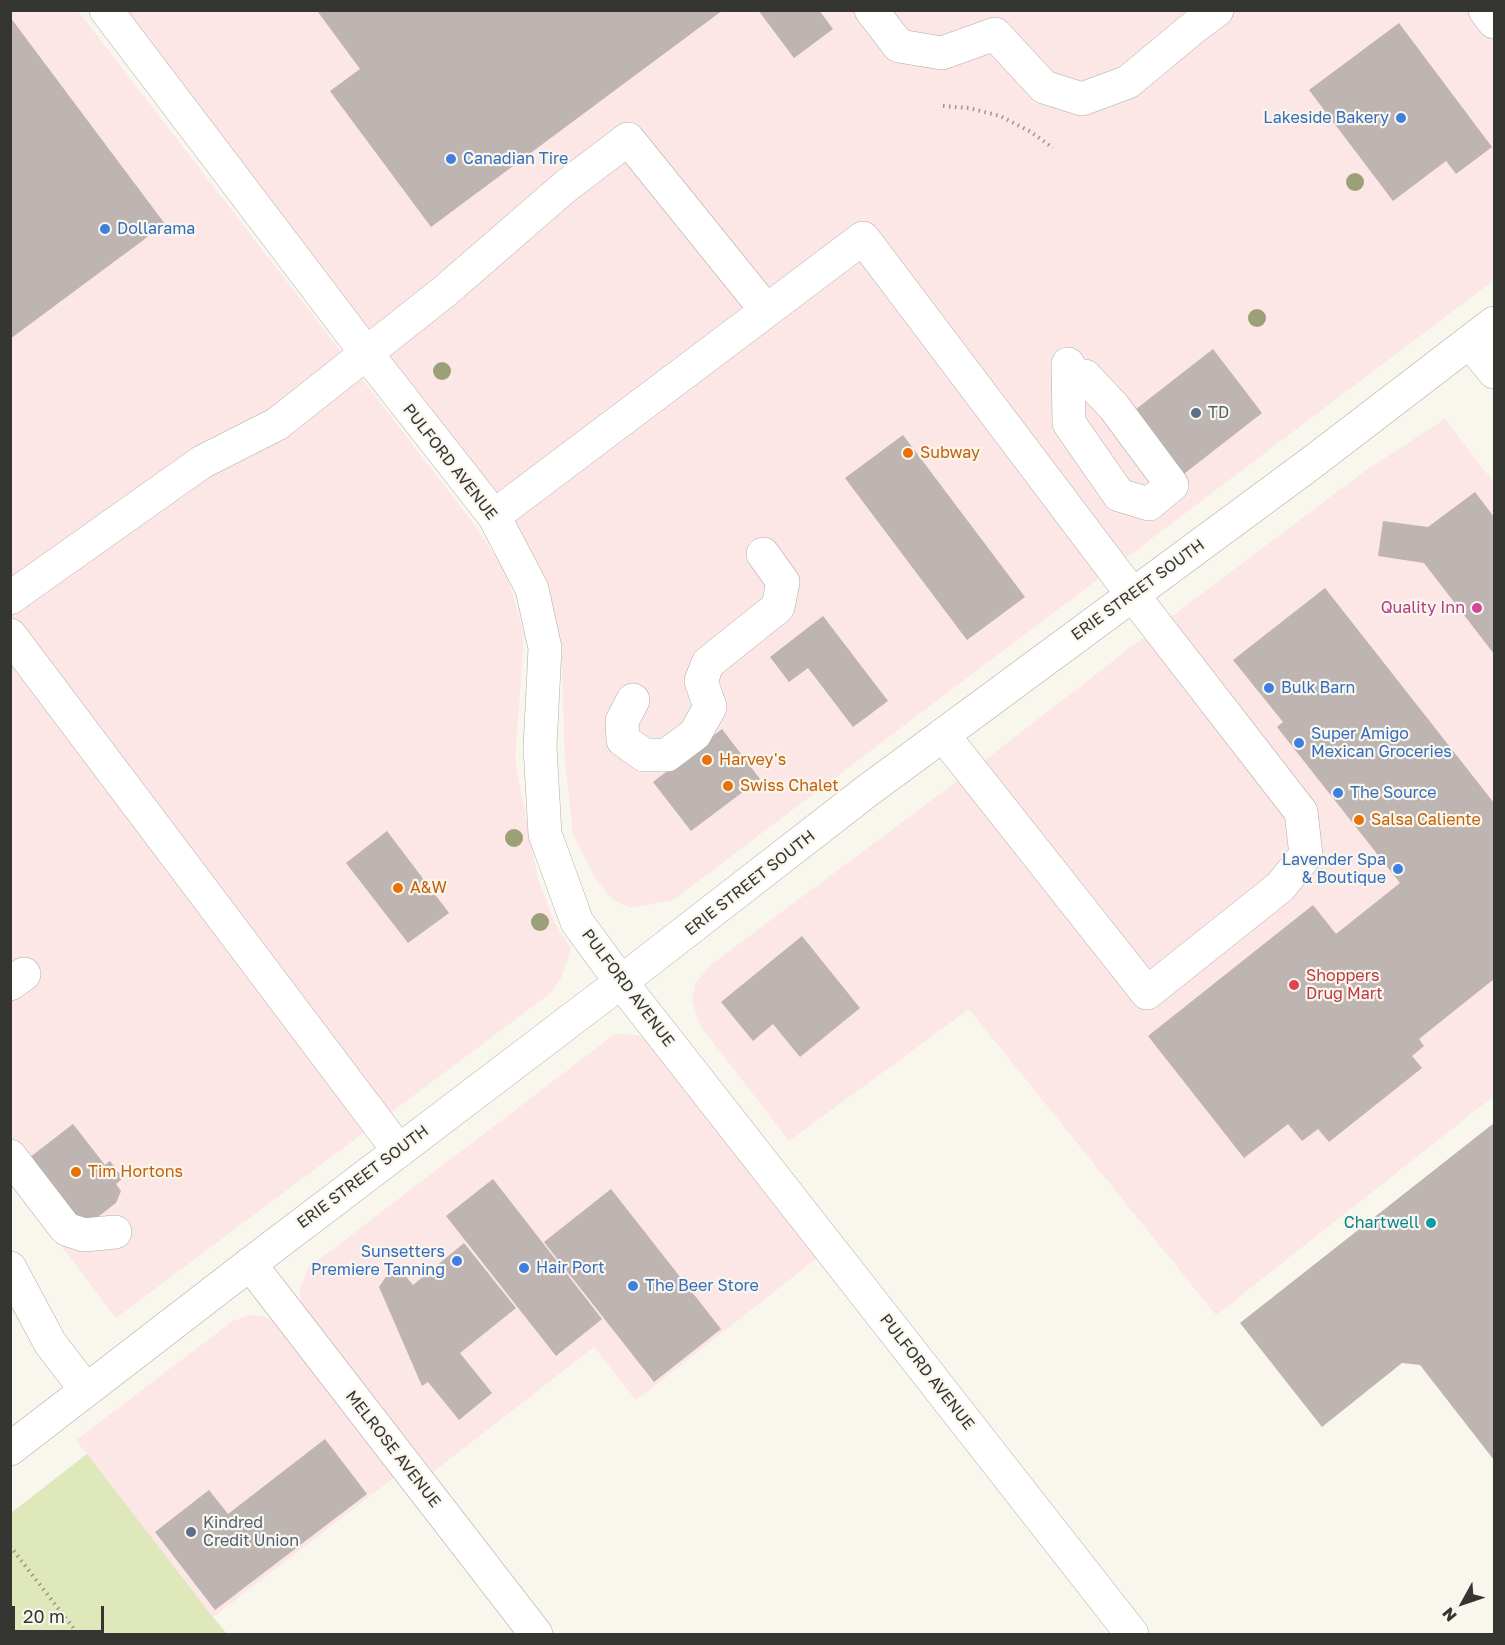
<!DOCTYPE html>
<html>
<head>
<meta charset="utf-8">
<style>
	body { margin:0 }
	#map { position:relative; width:1505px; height:1645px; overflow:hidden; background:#f8f6ed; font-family:"Golos Text",sans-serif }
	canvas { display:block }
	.frame { position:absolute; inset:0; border:12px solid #353531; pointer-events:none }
	.north { position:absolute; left:1433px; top:1573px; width:60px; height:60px; -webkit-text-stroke:4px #f8f6ed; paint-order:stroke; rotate:230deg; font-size:16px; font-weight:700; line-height:24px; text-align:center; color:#353531 }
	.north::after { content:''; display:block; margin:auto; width:21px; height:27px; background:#353531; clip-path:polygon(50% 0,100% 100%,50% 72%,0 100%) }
	.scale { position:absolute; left:12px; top:1606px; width:92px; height:27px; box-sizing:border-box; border:3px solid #353531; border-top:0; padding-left:8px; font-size:18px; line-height:21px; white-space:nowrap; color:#353531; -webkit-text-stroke:4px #f8f6ed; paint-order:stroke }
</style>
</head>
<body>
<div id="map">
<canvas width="1505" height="1645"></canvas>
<div class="frame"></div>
<div class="north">N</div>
<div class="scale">20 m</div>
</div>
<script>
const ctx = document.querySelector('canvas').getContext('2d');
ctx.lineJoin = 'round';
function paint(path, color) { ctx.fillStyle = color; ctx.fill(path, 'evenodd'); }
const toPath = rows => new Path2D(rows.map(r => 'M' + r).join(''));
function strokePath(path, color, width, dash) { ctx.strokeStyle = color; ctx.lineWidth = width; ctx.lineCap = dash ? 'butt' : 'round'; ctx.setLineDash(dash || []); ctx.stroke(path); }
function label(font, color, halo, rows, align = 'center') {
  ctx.font = font + ' "Golos Text",sans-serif'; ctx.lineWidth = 4.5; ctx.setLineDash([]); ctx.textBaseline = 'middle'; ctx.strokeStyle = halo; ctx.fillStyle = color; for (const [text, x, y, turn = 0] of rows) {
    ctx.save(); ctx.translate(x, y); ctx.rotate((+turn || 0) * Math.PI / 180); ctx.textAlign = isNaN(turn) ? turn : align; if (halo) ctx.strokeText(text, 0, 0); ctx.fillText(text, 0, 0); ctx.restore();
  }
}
paint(toPath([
	[11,11,78,11,470,519,506,572,524,634,515,761,538,879,555,924,571,948,561,978,552,992,116,1318,11,1179],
	[127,11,1494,11,1494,280,673,900,630,908,612,899,596,879,573,834,565,763,562,669,554,612,535,558,480,471,312,258],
	[1445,419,1494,483,1494,1096,1216,1315,969,1009,789,1141,700,1025,692,1000,696,982,712,964,984,761,1126,651,1362,473],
	[615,1034,637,1035,656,1043,821,1255,636,1400,594,1347,433,1472,302,1310,300,1290,308,1268],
	[250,1315,261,1316,277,1322,397,1475,213,1617,76,1440,233,1321]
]), '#fce6e6');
paint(toPath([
	[87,1454,213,1617,227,1634,11,1634,11,1513]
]), '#dfe8ba');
paint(toPath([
	[320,10,723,10,431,227,330,91,360,69,318,12],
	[758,10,819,10,833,29,794,58],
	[10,17,165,224,10,339],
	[1399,23,1492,147,1456,174,1446,161,1393,201,1309,90],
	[1213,349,1262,413,1180,477,1131,413],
	[903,435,1025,597,967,640,845,478],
	[1475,492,1494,517,1494,654,1424,563,1378,556,1383,521,1428,527],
	[1325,588,1494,803,1494,979,1419,1039,1424,1046,1412,1056,1422,1068,1329,1142,1318,1129,1302,1141,1288,1124,1244,1158,1148,1036,1313,905,1336,934,1400,883,1277,727,1283,722,1233,660],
	[823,616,888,701,853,727,808,668,789,682,770,657],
	[722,729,760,779,691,831,653,782],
	[387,831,449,913,408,943,346,863],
	[802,936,860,1008,800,1057,773,1024,753,1041,721,1002],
	[1494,1123,1494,1460,1420,1365,1402,1363,1322,1427,1240,1323],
	[73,1124,105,1165,110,1161,123,1178,116,1184,121,1191,116,1203,86,1226,73,1223,25,1161],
	[493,1179,602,1319,556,1356,446,1216],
	[611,1189,721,1329,654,1382,544,1242],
	[464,1243,516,1308,460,1353,492,1393,459,1420,428,1382,422,1386,379,1287,395,1263,413,1285],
	[325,1439,367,1494,215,1610,155,1532,209,1490,228,1514]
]), '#beb4b1');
const minor = toPath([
	[106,10,367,354,494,516,532,589,545,648,540,747,545,834,577,922,621,982,1132,1634],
	[871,10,899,46,942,53,995,34,1044,87,1082,99,1128,82,1193,28,1217,10],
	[1485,10,1494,22],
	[1470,342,1494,372],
	[1068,364,1069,423,1119,495,1149,504,1172,485,1114,407,1085,376],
	[494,516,863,238,1132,594,1301,812,1306,855,1280,887,1147,993,943,735],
	[10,598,202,462,277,424,445,291,566,186,628,139,766,310],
	[10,635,399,1151],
	[633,700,622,721,623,740,644,755,667,755,695,734,710,707,701,681,708,663,778,607,783,582,763,554],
	[10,984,24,974],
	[10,1156,66,1229,84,1235,115,1232],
	[250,1264,536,1634],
	[10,1268,50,1343,86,1390]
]);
const major = toPath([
	[10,1449,250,1264,621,982,867,791,1310,464,1494,323]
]);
strokePath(minor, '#afada5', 34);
strokePath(major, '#afada5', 34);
strokePath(toPath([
	[943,106,969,108,1000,116,1031,132,1053,148],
	[10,1546,78,1634]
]), '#989790', 4, [1.5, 4.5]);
strokePath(minor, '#fff', 33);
strokePath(major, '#fff', 33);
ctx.fillStyle = '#9ca078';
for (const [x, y] of [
	[1355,182],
	[1257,318],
	[442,371],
	[514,838],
	[540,922]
]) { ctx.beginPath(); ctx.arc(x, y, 9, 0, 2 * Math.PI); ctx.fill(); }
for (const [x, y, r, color] of [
	[1401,118,6,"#3f7fe0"],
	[451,159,6,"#3f7fe0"],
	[105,229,6,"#3f7fe0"],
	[1196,413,6,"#5c6f8a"],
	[908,453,6,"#e8710a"],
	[1477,608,6,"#d1479c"],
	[1269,688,6,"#3f7fe0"],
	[1299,743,6,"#3f7fe0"],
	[707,760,6,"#e8710a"],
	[728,786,6,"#e8710a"],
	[1338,793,6,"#3f7fe0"],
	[1359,820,6,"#e8710a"],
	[1398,869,6,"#3f7fe0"],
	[398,888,6,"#e8710a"],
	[1294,985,6,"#e0444e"],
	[76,1172,6,"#e8710a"],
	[1431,1223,6,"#0f9aa8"],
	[457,1261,6,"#3f7fe0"],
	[524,1268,6,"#3f7fe0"],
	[633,1286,6,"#3f7fe0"],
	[191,1532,6,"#5c6f8a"]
]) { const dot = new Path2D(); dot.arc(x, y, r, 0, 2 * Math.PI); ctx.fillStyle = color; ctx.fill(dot); strokePath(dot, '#f8f6ed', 2); }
label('16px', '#366cbe', '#f8f6ed', [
	["Lakeside Bakery",1389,118,"right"],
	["Canadian Tire",463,159],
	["Dollarama",117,229],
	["Bulk Barn",1281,688],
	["Super Amigo",1311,734],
	["Mexican Groceries",1311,752],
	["The Source",1350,793],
	["Lavender Spa",1386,860,"right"],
	["& Boutique",1386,878,"right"],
	["Sunsetters",445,1252,"right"],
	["Premiere Tanning",445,1270,"right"],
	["Hair Port",536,1268],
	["The Beer Store",645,1286]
], 'left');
label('16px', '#4e5e75', '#f8f6ed', [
	["TD",1208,413],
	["Kindred",203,1523],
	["Credit Union",203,1541]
], 'left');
label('16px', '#c56008', '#f8f6ed', [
	["Subway",920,453],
	["Harvey's",719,760],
	["Swiss Chalet",740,786],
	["Salsa Caliente",1371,820],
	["A&W",410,888],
	["Tim Hortons",88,1172]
], 'left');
label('16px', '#353531', '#f8f6ed', [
	["PULFORD AVENUE",450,462,52],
	["ERIE STREET SOUTH",1138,590,-36],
	["ERIE STREET SOUTH",750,883,-38],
	["PULFORD AVENUE",628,988,53],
	["ERIE STREET SOUTH",363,1177,-37],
	["PULFORD AVENUE",927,1372,52],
	["MELROSE AVENUE",393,1449,52]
]);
label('16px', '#b23c85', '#f8f6ed', [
	["Quality Inn",1465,608]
], 'right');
label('16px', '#be3a42', '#f8f6ed', [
	["Shoppers",1306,976],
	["Drug Mart",1306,994]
], 'left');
label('16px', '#0d838f', '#f8f6ed', [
	["Chartwell",1419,1223]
], 'right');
</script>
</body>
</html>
